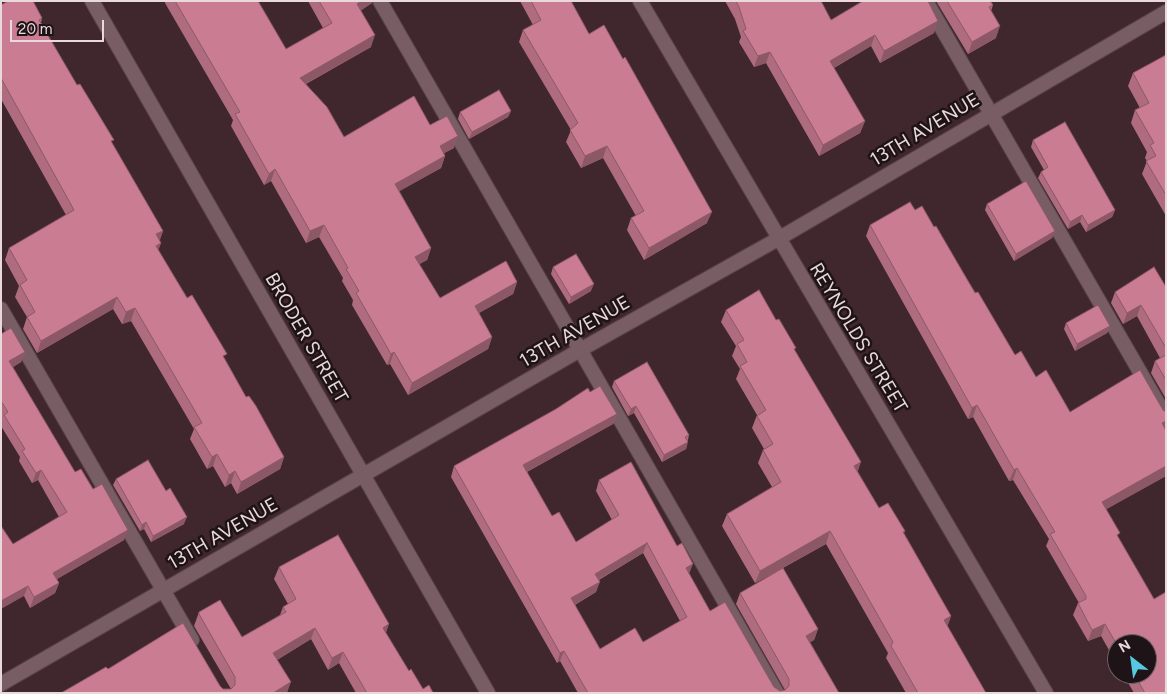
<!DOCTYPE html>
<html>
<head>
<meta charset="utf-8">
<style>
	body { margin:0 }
	#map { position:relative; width:1167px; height:694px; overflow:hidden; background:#3f272d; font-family:Figtree,sans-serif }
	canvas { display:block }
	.frame { position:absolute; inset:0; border:2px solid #e9d8dc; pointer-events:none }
	.north { position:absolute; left:1107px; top:634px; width:50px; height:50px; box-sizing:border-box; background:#1e1316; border:1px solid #6f6265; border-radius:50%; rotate:330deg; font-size:14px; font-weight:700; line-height:20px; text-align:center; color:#e9d8dc }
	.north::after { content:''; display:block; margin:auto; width:18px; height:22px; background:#56c9e0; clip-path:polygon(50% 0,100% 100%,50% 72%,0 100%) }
	.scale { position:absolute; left:10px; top:20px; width:94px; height:22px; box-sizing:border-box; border:2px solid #e9d8dc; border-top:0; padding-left:6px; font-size:15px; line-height:18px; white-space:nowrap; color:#e9d8dc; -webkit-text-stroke:4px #1e1316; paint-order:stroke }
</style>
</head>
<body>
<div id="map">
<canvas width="1167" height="694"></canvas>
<div class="frame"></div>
<div class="north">N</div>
<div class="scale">20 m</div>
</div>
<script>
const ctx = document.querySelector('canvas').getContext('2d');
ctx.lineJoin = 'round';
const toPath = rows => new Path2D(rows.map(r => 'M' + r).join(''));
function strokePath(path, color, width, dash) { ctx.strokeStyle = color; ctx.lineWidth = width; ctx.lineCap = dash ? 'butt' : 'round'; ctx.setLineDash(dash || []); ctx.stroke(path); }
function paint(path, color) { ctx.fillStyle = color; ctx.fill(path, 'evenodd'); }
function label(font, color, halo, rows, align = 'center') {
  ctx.font = font + ' Figtree,sans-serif'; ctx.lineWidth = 5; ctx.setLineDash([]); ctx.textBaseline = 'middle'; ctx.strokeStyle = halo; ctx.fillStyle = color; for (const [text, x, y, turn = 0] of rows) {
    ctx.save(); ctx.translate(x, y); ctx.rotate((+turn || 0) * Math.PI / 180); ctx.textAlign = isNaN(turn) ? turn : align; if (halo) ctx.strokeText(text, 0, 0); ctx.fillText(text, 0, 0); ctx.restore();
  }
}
const service = toPath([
	[380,1,777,693],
	[926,1,1166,417],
	[1,309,192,640]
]);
const minor = toPath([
	[92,1,488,693],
	[640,1,1046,693],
	[1,684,580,350,778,239,1166,12]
]);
strokePath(service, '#584349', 16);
strokePath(minor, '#584349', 16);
strokePath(service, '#795d64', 14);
strokePath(minor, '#795d64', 14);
paint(toPath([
	[165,1,258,1,286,49,323,28,308,1,372,1,372,3,361,10,371,47,306,84,344,137,430,125,454,148,444,153,445,156,441,168,399,191,431,248,427,260,419,264,440,298,517,282,513,294,479,313,492,337,488,349,408,395,390,364,387,365,352,305,353,300,342,281,343,278,319,237,306,243,271,181,264,185,231,126,233,120,165,3],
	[520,1,571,1,589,34,707,223,644,260,627,230,631,218,636,216,603,158,581,168,566,142,571,130,519,42,523,30,533,25],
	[725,1,821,1,831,20,934,33,880,63,871,46,834,68,865,121,860,133,819,156,766,63,754,67,739,42,741,37,735,19],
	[936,1,990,1,993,5,991,11,996,38,968,54],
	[1,5,42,18,41,23,77,85,112,143,163,231,159,241,161,243,158,250,225,359,246,397,284,457,280,469,237,494,231,483,225,487,213,466,207,469,190,439,194,429,131,321,122,324,113,309,37,353,23,329,27,317,15,297,19,286,5,260,9,248,66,215,1,99],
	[1166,55,1166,216,1142,174,1147,161,1145,158,1147,152,1131,123,1135,110,1140,108,1128,86,1133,73],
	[511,111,508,117,469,139,458,119,460,112],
	[1033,140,1115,210,1112,217,1086,232,1080,222,1068,229,1038,178,1041,172,1044,170,1031,147],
	[987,204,1055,231,1052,238,1014,261,985,210],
	[915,210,934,227,1015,355,1070,412,1163,410,1166,412,1166,476,1106,509,1118,537,1166,693,1134,693,1123,674,1147,674,1117,644,1117,664,1101,636,1088,641,1073,615,1078,603,1079,603,1046,546,1049,539,1013,480,1009,481,973,417,968,419,866,236,870,225],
	[553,267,591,291,569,304,551,274],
	[1166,287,1166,399,1151,373,1155,361,1160,358,1137,316,1123,324,1111,303,1115,292],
	[726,310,795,350,858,472,879,508,905,531,904,533,951,616,947,626,986,693,906,693,886,658,888,653,826,544,783,568,818,629,814,640,810,642,839,693,578,693,560,661,557,663,451,477,454,466,590,392,617,414,613,424,527,472,552,516,576,542,612,520,596,491,599,480,689,574,710,611,774,687,780,691,785,690,736,604,740,593,782,569,755,583,722,526,727,514,772,487,758,463,763,450,764,449,752,428,757,415,736,379,740,369,732,356,736,346,721,322],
	[643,553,680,621,643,642,600,649,575,605,596,592,599,580],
	[1066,323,1110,326,1107,333,1075,351,1064,329],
	[1,334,25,352,21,362,13,367,75,472,124,540,57,579,59,583,55,593,30,608,24,596,13,544,59,517,38,480,32,483,19,461,20,457,1,426,2,420,1,418],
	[614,381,689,435,686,449,662,462,634,413,628,416,612,387],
	[116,479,184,524,151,542,144,529,140,531,113,485],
	[279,567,386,634,409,671,423,689,433,693,356,693,339,663,328,670,311,639,277,660,287,693,61,693,108,669,220,686,223,689,231,689,194,626,199,612,242,637,280,615,283,607,288,604,274,579]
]), '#ae6c7e');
paint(toPath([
	[361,1,372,1,372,3,353,16,357,4],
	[938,21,934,33,880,63,884,51],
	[1000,26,996,38,968,54,972,42],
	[375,35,371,47,296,89,300,78],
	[875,35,871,46,826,72,830,61],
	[770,52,766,63,754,67,758,56],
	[511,111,508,117,469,139,472,132],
	[865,121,860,133,819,156,823,145],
	[458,136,454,148,435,158,440,146],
	[607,146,603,158,581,168,585,156],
	[445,156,441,168,391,196,395,184],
	[275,169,271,181,264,185,269,174],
	[1115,210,1112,217,1086,232,1088,225],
	[712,212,707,223,644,260,649,248],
	[1082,215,1080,222,1068,229,1070,222],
	[324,225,319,237,306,243,310,231],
	[163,231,159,243,156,234],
	[1055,231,1052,238,1014,261,1016,254],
	[161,243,156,256,156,246],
	[431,248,427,260,411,269,415,257],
	[517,282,513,294,470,318,475,306],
	[594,284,591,291,569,304,571,297],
	[117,297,113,309,37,353,41,341],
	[1141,305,1137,316,1123,324,1127,313],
	[135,308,131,321,122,324,126,312],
	[1110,326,1107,333,1075,351,1077,344],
	[492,337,488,349,408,395,412,383],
	[25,352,21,362,6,371,9,361],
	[394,352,390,364,387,365,391,354],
	[977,405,973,417,968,419,972,408],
	[636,406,634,413,628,416,631,409],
	[617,414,613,424,519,476,523,465],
	[1166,421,1166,430,1162,423],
	[688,442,686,449,662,462,664,455],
	[217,454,213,466,207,469,212,457],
	[284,457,280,469,237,494,241,482],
	[861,462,857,474,854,466],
	[1166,466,1166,476,1098,514,1102,502],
	[1017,468,1013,480,1009,481,1014,470],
	[41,470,38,480,32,483,36,473],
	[235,471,231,483,225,487,229,475],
	[187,517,184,524,151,542,153,536],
	[146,522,144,529,140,531,142,525],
	[128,530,124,540,50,583,53,573],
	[830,531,826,544,755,583,760,571],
	[647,543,643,553,591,584,595,574],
	[693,564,689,574,686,568],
	[600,582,596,592,568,609,571,598],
	[59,583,55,593,30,608,34,597],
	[28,586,24,596,1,609,1,601],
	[951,616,947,628,944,620],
	[389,624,385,636,383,628],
	[1105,624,1101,636,1088,641,1092,630],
	[315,628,311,639,269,665,273,653],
	[818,629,814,640,802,647,806,636],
	[564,651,560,661,557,663,560,653],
	[343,652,339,663,328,670,332,658],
	[291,682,287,693,273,693]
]), '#8d5866');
const building = toPath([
	[8,1,33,1,42,18,39,20,77,85,80,84,114,140,111,141,163,231,156,234,161,243,156,246,187,298,192,295,227,354,223,356,246,397,249,396,256,406,284,457,241,482,235,471,229,475,217,454,212,457,194,427,202,423,135,308,126,312,117,297,41,341,27,317,35,312,20,285,27,280,9,248,74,210,1,78,1,5,8,1],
	[175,1,258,1,286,49,332,23,319,1,361,1,357,4,375,35,300,78,327,107,344,137,414,96,430,125,447,116,458,136,440,146,445,156,395,184,431,248,415,257,440,298,506,261,517,282,475,306,492,337,412,383,394,352,391,354,356,293,359,291,346,269,348,268,324,225,310,231,275,169,269,174,235,114,240,112,175,1],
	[531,1,571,1,589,34,604,25,623,59,625,57,712,212,649,248,631,218,644,211,607,146,585,156,570,130,578,123,523,30,541,20,531,1],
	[736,1,821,1,831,20,863,1,928,1,938,21,884,51,875,35,830,61,865,121,823,145,770,52,758,56,743,31,746,29,739,7,736,1],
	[947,1,990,1,993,5,989,7,1000,26,972,42,947,1],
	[1166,55,1166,195,1146,161,1156,156,1150,145,1154,143,1135,110,1149,103,1133,73,1166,55],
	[499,90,511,111,472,132,460,112,499,90],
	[1065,122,1115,210,1088,225,1082,215,1070,222,1041,172,1048,167,1033,140,1065,122],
	[1026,181,1055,231,1016,254,987,204,1026,181],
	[910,202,915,210,922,206,934,227,936,226,975,293,978,292,1015,355,1021,351,1036,377,1046,370,1070,412,1140,370,1163,410,1166,412,1166,421,1162,423,1166,431,1166,466,1102,502,1120,533,1117,535,1154,599,1166,592,1166,693,1145,693,1134,674,1147,674,1147,644,1117,644,1117,645,1105,624,1092,630,1078,603,1086,599,1086,596,1050,534,1055,532,1017,468,1014,470,977,405,972,408,870,225,910,202],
	[576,254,594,284,571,297,553,267,576,254],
	[1154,267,1166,287,1166,348,1141,305,1127,313,1115,292,1154,267],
	[759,290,776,320,779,319,796,348,794,349,861,462,854,466,879,508,888,503,905,531,903,532,951,616,944,620,986,693,918,693,891,646,893,642,830,531,760,571,727,514,781,482,763,450,773,444,757,416,766,410,740,366,747,362,737,344,744,340,726,310,759,290],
	[1098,305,1110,326,1077,344,1066,323,1098,305],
	[11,328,25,352,9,361,75,472,81,469,93,489,102,484,128,530,53,573,59,583,34,597,28,586,1,601,1,526,13,544,67,512,41,470,36,473,22,451,25,449,4,415,8,412,1,401,1,334,11,328],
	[1166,355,1166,380,1155,361,1166,355],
	[647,362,689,435,685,437,688,442,664,455,636,406,631,409,614,381,647,362],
	[600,386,617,414,523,465,552,516,559,512,576,542,619,515,599,480,631,462,677,546,682,543,693,564,686,568,710,611,725,602,774,687,780,691,785,690,789,686,789,679,740,593,783,568,818,629,806,636,839,693,588,693,564,651,560,653,454,466,556,409,588,388,590,392,600,386],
	[647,543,687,617,643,642,635,628,600,649,571,598,600,582,595,574,647,543],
	[148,460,166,491,170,488,187,517,153,536,146,522,142,525,116,479,148,460],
	[338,535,389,624,383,628,409,671,411,669,423,689,429,685,433,693,367,693,343,652,332,658,315,628,273,653,291,682,273,693,61,693,106,667,108,669,183,623,220,686,223,689,231,689,235,685,235,677,199,614,199,612,220,600,242,637,286,612,283,607,296,599,279,567,338,535]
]);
paint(building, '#ca7d92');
strokePath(building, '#8d5866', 1);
label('19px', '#e9d8dc', '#1e1316', [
	["13TH AVENUE",925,130,-31],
	["13TH AVENUE",575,332,-30],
	["BRODER STREET",306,338,60],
	["REYNOLDS STREET",858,338,59],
	["13TH AVENUE",223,534,-30]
]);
</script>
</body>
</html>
